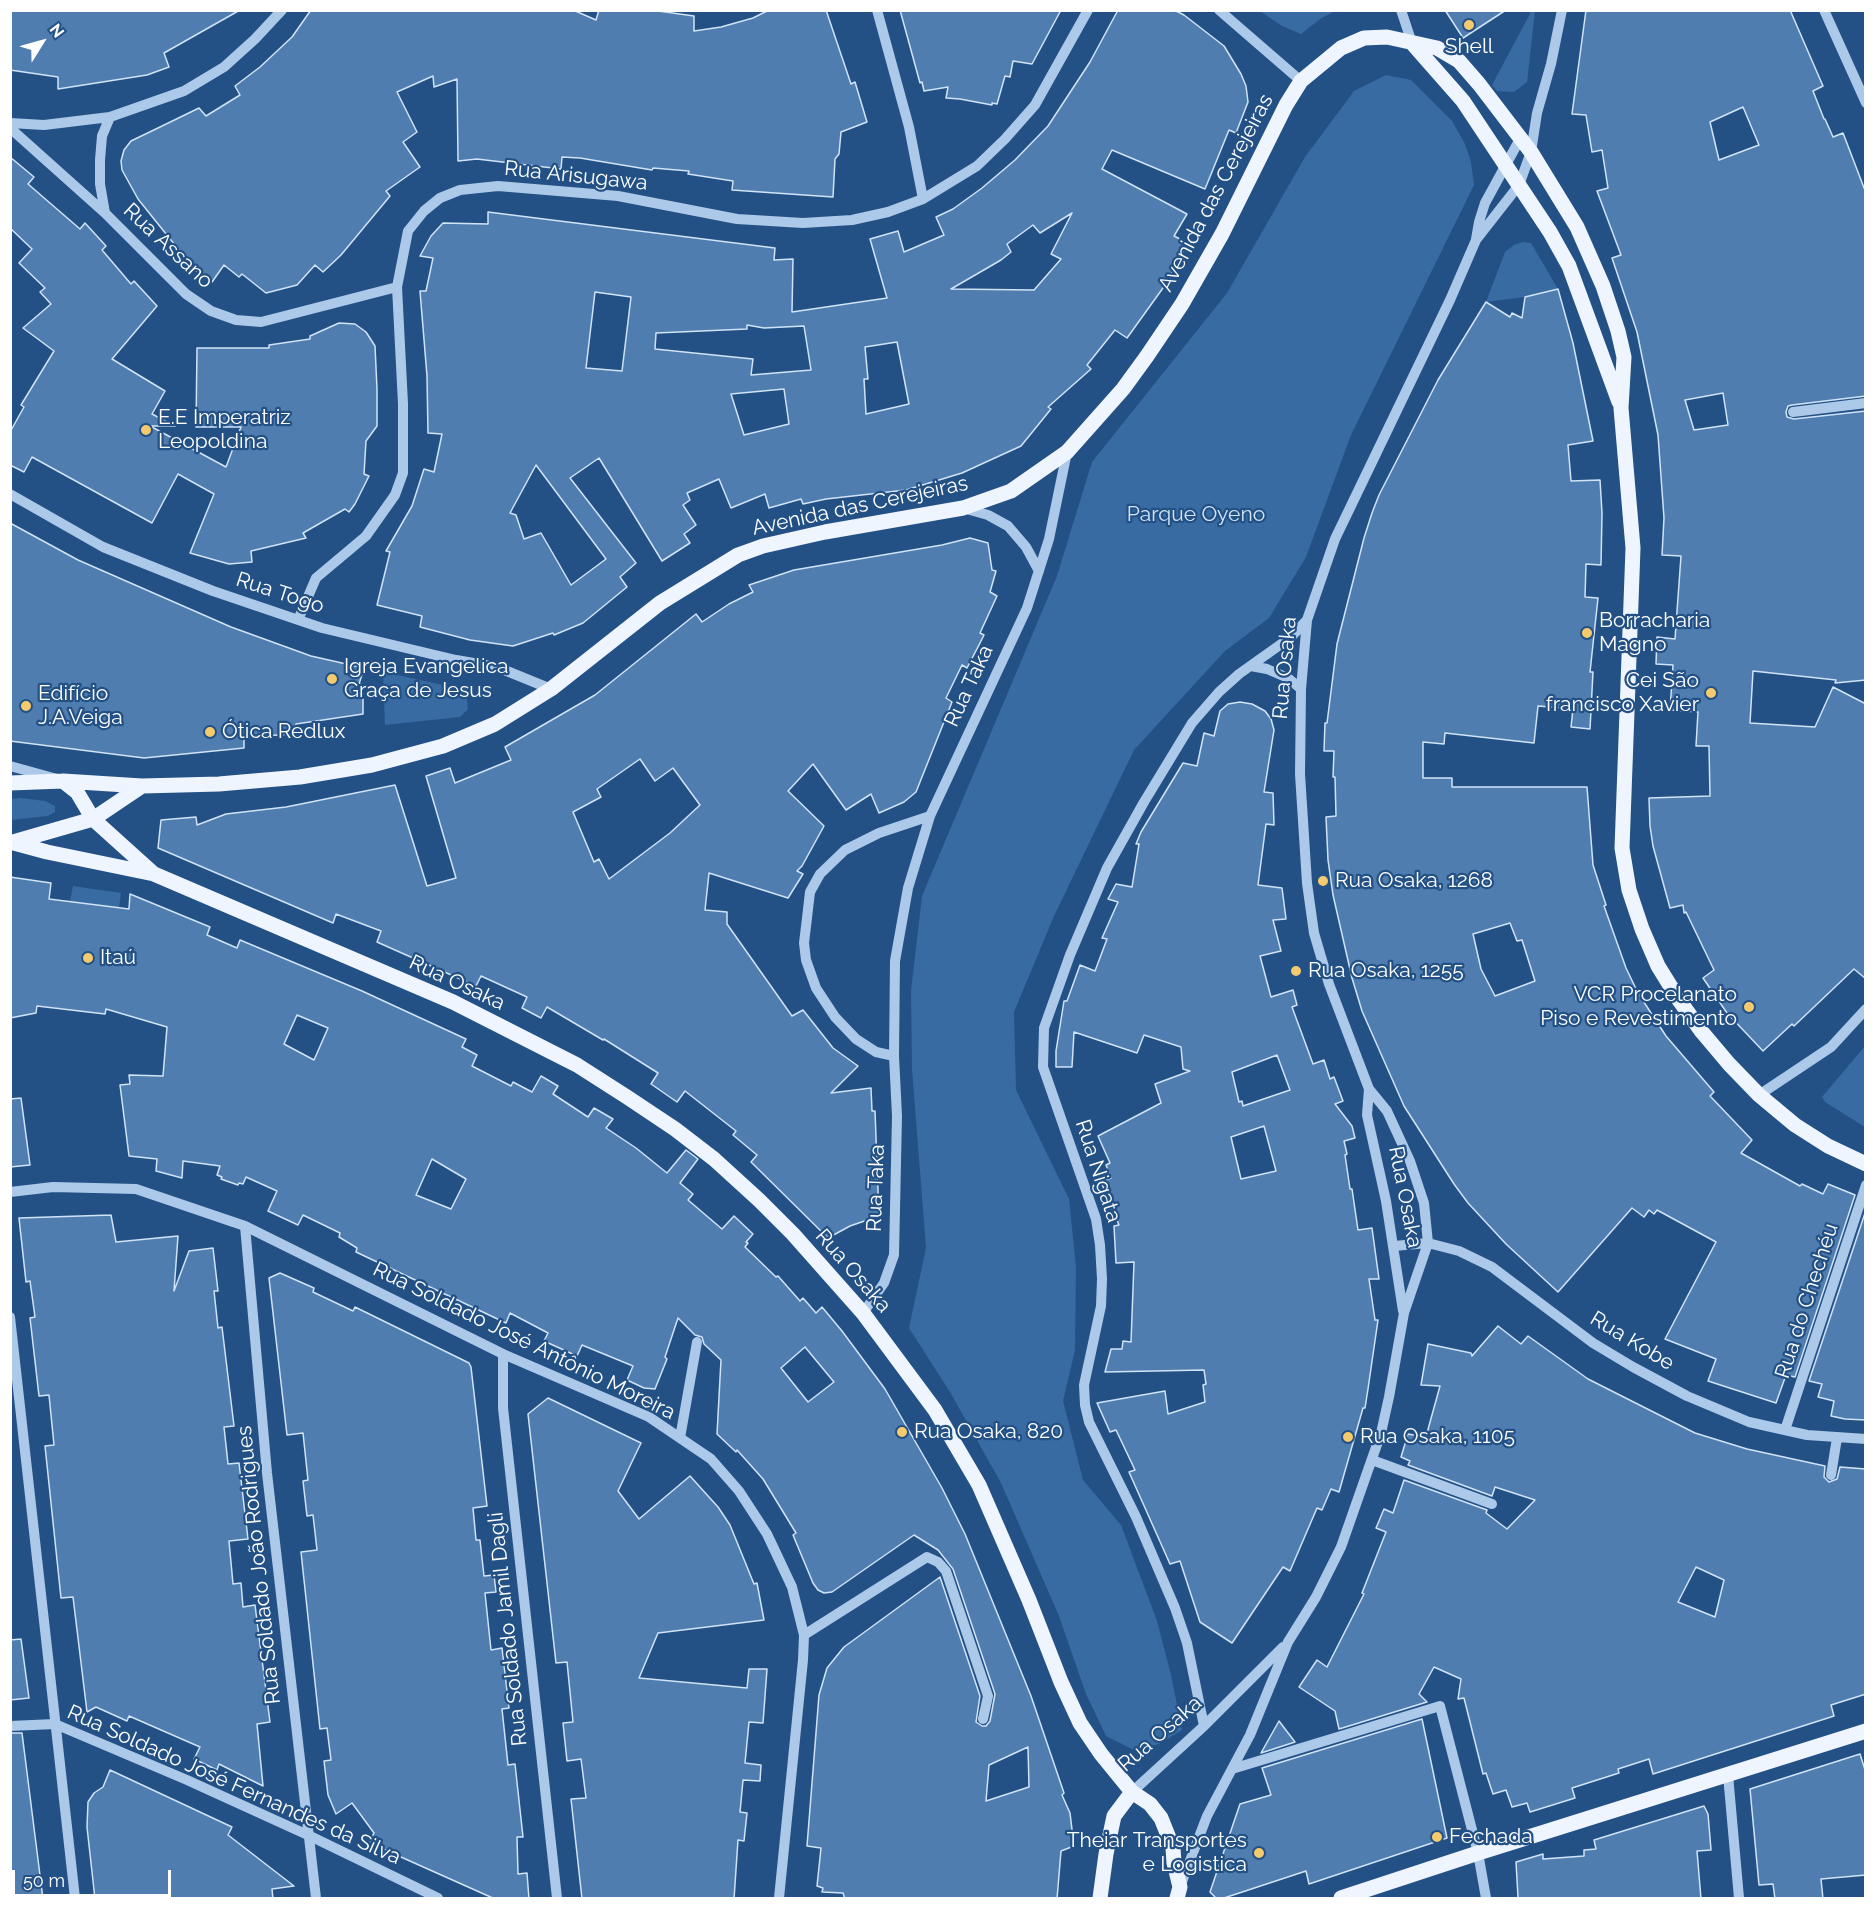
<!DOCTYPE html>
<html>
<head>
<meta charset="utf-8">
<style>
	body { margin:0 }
	#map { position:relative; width:1876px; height:1909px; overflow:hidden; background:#235185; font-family:Raleway,sans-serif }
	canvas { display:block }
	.frame { position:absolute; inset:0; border:12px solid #fff; pointer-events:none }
	.north { position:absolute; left:12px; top:12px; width:60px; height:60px; -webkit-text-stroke:4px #235185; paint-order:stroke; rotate:53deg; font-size:16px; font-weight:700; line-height:24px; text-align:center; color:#fff }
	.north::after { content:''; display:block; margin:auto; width:21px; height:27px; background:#fff; clip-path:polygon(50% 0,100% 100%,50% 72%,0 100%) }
	.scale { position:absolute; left:12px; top:1870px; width:159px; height:27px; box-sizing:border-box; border:3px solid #fff; border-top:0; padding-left:8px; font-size:18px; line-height:21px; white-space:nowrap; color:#fff; -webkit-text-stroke:4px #235185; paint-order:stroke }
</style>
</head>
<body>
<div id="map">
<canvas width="1876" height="1909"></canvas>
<div class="frame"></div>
<div class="north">N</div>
<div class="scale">50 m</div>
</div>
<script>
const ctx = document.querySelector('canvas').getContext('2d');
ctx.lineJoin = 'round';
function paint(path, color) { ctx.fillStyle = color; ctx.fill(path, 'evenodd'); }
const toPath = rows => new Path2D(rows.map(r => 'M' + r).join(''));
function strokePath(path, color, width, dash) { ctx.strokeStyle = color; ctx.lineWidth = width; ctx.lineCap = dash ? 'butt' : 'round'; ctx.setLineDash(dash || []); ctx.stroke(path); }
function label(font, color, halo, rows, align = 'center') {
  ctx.font = font + ' Raleway,sans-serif'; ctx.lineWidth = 4.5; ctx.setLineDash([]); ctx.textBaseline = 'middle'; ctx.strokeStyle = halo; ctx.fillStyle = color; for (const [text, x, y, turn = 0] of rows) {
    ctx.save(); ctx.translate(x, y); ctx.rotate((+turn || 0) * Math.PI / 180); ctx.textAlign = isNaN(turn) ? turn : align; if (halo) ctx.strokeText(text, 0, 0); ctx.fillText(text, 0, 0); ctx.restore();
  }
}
paint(toPath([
	[1532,10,1535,11,1527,82,1514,92,1497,91,1492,85],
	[1260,11,1335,11,1320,19,1301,34,1282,26],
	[1386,75,1411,80,1452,121,1465,144,1471,162,1474,185,1351,435,1306,557,1269,618,1225,651,1134,750,1054,916,1014,1012,1016,1090,1069,1199,1076,1267,1075,1350,1063,1401,1083,1480,1121,1525,1157,1621,1171,1675,1182,1730,1159,1744,1134,1750,1106,1736,1086,1694,1059,1616,1001,1483,950,1392,909,1328,926,1248,912,1069,911,991,922,896,1057,576,1092,462,1227,293,1305,157,1354,91],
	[1523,242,1531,243,1558,289,1525,297,1486,302,1505,252,1514,245],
	[383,672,466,690,468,709,460,717,385,725],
	[21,798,45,801,55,806,55,812,48,816,11,820,11,799],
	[73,886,121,893,119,908,70,901],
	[1865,1046,1865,1127,1825,1102,1822,1097]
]), '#376ba2');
const building = toPath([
	[10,10,240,10,164,53,169,67,147,75,58,89,58,77,10,70,10,10],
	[311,10,573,10,596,20,599,10,651,10,694,16,694,31,721,27,753,18,769,10,826,10,851,84,855,82,867,122,841,132,839,154,835,159,833,197,732,190,733,181,688,174,689,171,653,168,652,170,580,158,562,157,561,169,477,159,458,161,457,79,434,87,433,76,397,92,417,132,403,142,420,167,386,191,390,196,341,255,323,272,315,265,297,285,266,293,242,274,239,277,224,265,212,282,195,270,138,199,122,170,121,161,124,150,131,141,160,127,199,108,206,116,240,95,235,86,260,67,292,37,311,10],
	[900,10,1061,10,1032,64,1013,61,1010,77,1005,76,997,104,992,103,992,105,960,99,946,98,948,87,924,91,922,82,920,83,900,10],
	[1118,10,1174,10,1184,15,1224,46,1241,74,1246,86,1248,102,1236,133,1229,130,1205,189,1112,150,1102,169,1187,214,1174,236,1188,243,1163,288,1127,338,1115,330,1087,365,1091,369,1048,407,1051,409,1021,446,962,473,906,490,826,499,803,504,801,499,769,508,765,494,731,508,719,479,687,493,690,500,683,505,696,525,684,534,690,543,662,561,599,458,570,478,636,563,620,577,627,587,583,623,554,635,553,633,513,646,470,640,420,627,422,616,377,605,390,552,386,551,412,506,424,469,434,472,442,434,428,433,427,376,420,291,426,291,433,258,420,256,431,236,443,223,488,224,488,212,775,248,774,260,793,259,792,312,887,298,870,239,898,231,904,252,944,235,936,217,953,209,982,188,1015,160,1048,126,1090,62,1118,10],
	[1072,213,1051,254,1061,259,1034,290,951,289,1001,260,1011,252,1007,244,1033,225,1040,233,1072,213],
	[595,292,631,297,622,371,586,368,595,292],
	[747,325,764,328,804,326,811,370,751,375,753,359,655,349,656,333,747,329,747,325],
	[897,342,909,404,866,414,864,379,868,379,865,347,897,342],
	[784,389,789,424,744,435,731,394,784,389],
	[536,465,606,559,571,585,541,533,524,539,516,515,510,513,536,465],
	[1445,10,1506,10,1463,38,1445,10],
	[1586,10,1790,10,1823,86,1813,91,1824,119,1825,119,1833,137,1843,133,1866,193,1866,396,1792,405,1788,406,1786,412,1787,417,1794,419,1866,411,1866,680,1835,683,1836,680,1753,671,1750,723,1815,727,1833,687,1866,704,1866,979,1854,969,1794,1026,1792,1024,1763,1051,1727,1013,1703,978,1714,970,1686,912,1684,913,1683,905,1670,908,1653,846,1650,826,1649,798,1710,796,1709,746,1696,746,1698,712,1670,710,1673,665,1656,664,1657,637,1675,639,1681,556,1662,555,1664,518,1658,435,1637,332,1612,258,1621,255,1597,191,1608,188,1602,150,1592,152,1586,115,1572,114,1586,10],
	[1743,107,1759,145,1719,160,1710,122,1743,107],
	[1723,393,1728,425,1694,430,1685,400,1723,393],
	[10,157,34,177,28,184,80,229,85,223,106,246,102,250,131,284,134,281,157,306,112,359,165,391,152,414,175,426,150,426,226,467,241,427,196,427,197,348,269,348,269,345,310,339,310,336,339,323,355,324,366,332,375,346,377,389,377,426,366,441,364,474,369,476,355,504,349,512,345,509,303,533,306,538,251,551,252,562,229,564,190,553,214,494,178,474,152,523,32,457,24,472,10,465,10,432,24,407,21,405,54,351,23,328,51,304,40,292,45,288,19,263,32,249,10,228,10,157],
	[1558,289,1573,343,1593,441,1568,445,1571,481,1600,480,1602,513,1601,565,1586,564,1585,597,1598,598,1590,672,1593,672,1590,729,1571,727,1573,709,1538,706,1534,743,1445,733,1444,744,1423,742,1423,778,1452,778,1452,787,1587,787,1593,865,1606,905,1604,906,1626,968,1638,993,1666,1036,1714,1092,1710,1096,1752,1140,1741,1153,1800,1186,1802,1184,1823,1194,1828,1184,1855,1195,1795,1377,1786,1375,1776,1403,1708,1381,1716,1359,1665,1339,1716,1242,1657,1210,1654,1214,1649,1210,1644,1217,1632,1208,1558,1292,1506,1244,1468,1203,1454,1184,1404,1106,1362,1011,1352,978,1333,895,1328,860,1326,817,1336,816,1335,777,1333,777,1334,751,1324,751,1325,723,1327,723,1337,644,1364,538,1372,513,1379,495,1438,380,1486,302,1510,317,1512,313,1522,318,1525,297,1558,289],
	[1510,923,1517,941,1522,940,1535,981,1495,996,1481,969,1473,934,1510,923],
	[10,523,78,560,231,627,311,656,364,668,359,684,363,685,363,714,296,724,296,734,244,737,244,748,144,758,10,741,10,523],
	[970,538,988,543,992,570,996,571,990,592,997,596,980,633,984,635,980,643,967,668,962,665,946,698,952,702,916,792,904,802,879,813,871,794,846,810,813,764,788,791,824,826,802,866,797,871,803,874,788,898,709,873,705,910,727,912,727,924,792,1016,803,1010,833,1048,858,1066,831,1093,871,1088,872,1111,875,1111,879,1216,850,1226,828,1238,751,1162,757,1155,733,1135,736,1131,685,1091,677,1102,651,1084,658,1073,604,1039,603,1040,547,1007,541,1018,522,1008,527,997,481,976,476,986,377,942,381,931,336,914,333,923,158,848,161,820,196,817,197,825,226,814,286,807,395,785,427,886,456,878,426,776,450,768,455,783,511,760,505,747,595,695,696,614,702,622,729,604,753,592,749,585,794,570,942,545,970,538],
	[640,759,655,781,673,768,700,805,670,833,609,879,599,859,594,862,573,812,601,797,597,789,640,759],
	[1240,702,1252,704,1265,711,1271,719,1274,730,1264,792,1273,793,1274,825,1266,824,1258,885,1282,888,1286,919,1273,920,1281,951,1260,956,1271,997,1293,990,1297,1005,1292,1007,1313,1064,1324,1060,1330,1079,1334,1077,1343,1101,1335,1104,1352,1126,1355,1138,1344,1141,1347,1154,1345,1155,1350,1189,1352,1189,1358,1230,1372,1228,1379,1279,1369,1279,1375,1320,1378,1320,1368,1389,1365,1408,1363,1408,1339,1492,1331,1489,1322,1510,1317,1508,1290,1571,1283,1567,1232,1643,1200,1622,1180,1561,1170,1564,1129,1472,1135,1470,1116,1430,1110,1432,1097,1403,1165,1391,1168,1414,1205,1402,1203,1385,1206,1384,1204,1370,1105,1372,1111,1349,1122,1349,1123,1341,1131,1342,1134,1262,1116,1263,1114,1226,1119,1225,1101,1182,1111,1178,1106,1165,1110,1163,1098,1136,1161,1103,1155,1084,1190,1071,1183,1069,1181,1047,1144,1035,1137,1053,1074,1032,1072,1067,1056,1067,1056,1051,1064,1001,1067,1001,1080,965,1095,971,1107,939,1102,938,1118,902,1108,899,1116,884,1132,887,1139,844,1136,844,1141,832,1183,763,1197,766,1204,733,1214,736,1220,711,1228,704,1240,702],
	[1277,1055,1290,1090,1243,1106,1242,1101,1239,1102,1232,1072,1277,1055],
	[1264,1126,1276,1171,1241,1179,1231,1137,1264,1126],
	[10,877,51,883,49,899,129,909,130,894,210,927,207,935,237,948,240,940,362,991,466,1039,462,1047,477,1055,472,1066,511,1086,513,1082,532,1092,541,1076,558,1086,553,1094,588,1117,594,1108,613,1119,606,1128,636,1148,667,1173,686,1150,698,1159,680,1183,693,1194,688,1200,722,1229,734,1216,753,1234,746,1242,748,1243,745,1247,776,1277,778,1276,800,1301,803,1298,816,1313,822,1307,842,1331,885,1389,942,1488,965,1534,1031,1696,1064,1793,1062,1795,1070,1813,1074,1846,1061,1851,1057,1899,845,1899,843,1893,822,1892,823,1888,817,1886,821,1848,807,1846,819,1695,827,1668,844,1647,940,1577,980,1696,976,1722,982,1726,986,1726,990,1721,995,1694,953,1569,938,1550,914,1535,832,1592,824,1593,818,1590,813,1583,793,1535,796,1533,763,1479,737,1450,736,1452,717,1434,721,1360,704,1344,702,1337,695,1335,678,1318,665,1357,667,1359,655,1389,644,1388,627,1380,633,1366,582,1345,577,1356,544,1341,548,1333,510,1313,506,1323,356,1252,357,1248,339,1237,340,1233,303,1215,298,1225,268,1211,277,1191,246,1177,243,1184,239,1183,238,1185,221,1179,222,1177,217,1175,220,1166,183,1161,182,1178,156,1171,157,1159,129,1156,120,1085,130,1084,129,1075,163,1076,167,1027,106,1009,105,1014,37,1006,36,1013,10,1018,10,877],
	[297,1015,328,1028,314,1060,284,1044,297,1015],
	[432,1159,466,1179,451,1209,416,1195,432,1159],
	[805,1347,834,1382,808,1402,781,1368,805,1347],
	[1028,1747,1029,1787,986,1801,989,1765,1028,1747],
	[21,1098,30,1165,10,1167,10,1099,21,1098],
	[1866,1210,1866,1420,1845,1419,1831,1416,1834,1401,1818,1397,1822,1384,1809,1381,1866,1210],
	[111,1215,116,1242,178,1236,174,1291,189,1251,213,1248,218,1291,214,1291,218,1328,222,1327,234,1426,224,1427,228,1464,239,1463,248,1539,229,1541,233,1584,241,1583,243,1607,255,1605,270,1722,257,1724,263,1786,219,1764,217,1770,194,1759,200,1747,129,1716,127,1721,96,1707,87,1712,73,1597,61,1598,45,1446,54,1445,49,1395,39,1396,30,1318,35,1317,30,1281,26,1282,19,1218,111,1215],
	[280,1273,314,1288,313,1292,353,1311,355,1307,469,1363,471,1367,487,1506,473,1508,476,1540,480,1540,484,1576,494,1575,496,1592,485,1593,491,1650,502,1648,509,1708,502,1709,508,1765,515,1764,523,1837,517,1837,518,1874,527,1873,529,1899,495,1899,383,1849,370,1841,374,1833,352,1803,336,1814,328,1795,324,1761,331,1760,327,1728,320,1729,301,1552,317,1550,313,1515,307,1516,303,1481,308,1480,303,1433,287,1435,269,1278,280,1273],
	[1498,1326,1521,1344,1528,1336,1588,1379,1695,1433,1747,1449,1825,1466,1824,1477,1829,1482,1837,1479,1840,1467,1866,1469,1866,1694,1831,1705,1834,1716,1653,1774,1649,1759,1618,1769,1619,1773,1572,1788,1575,1798,1530,1812,1527,1803,1512,1807,1506,1790,1493,1794,1486,1773,1483,1774,1464,1698,1458,1699,1461,1679,1434,1667,1419,1694,1427,1702,1339,1729,1335,1711,1299,1687,1317,1660,1327,1667,1364,1594,1362,1593,1386,1532,1376,1528,1384,1509,1393,1513,1404,1480,1487,1510,1486,1513,1507,1529,1535,1500,1495,1487,1492,1496,1408,1465,1410,1461,1401,1457,1408,1434,1425,1437,1426,1432,1427,1433,1440,1386,1421,1385,1428,1344,1471,1353,1472,1356,1498,1326],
	[1696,1567,1724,1580,1715,1617,1678,1602,1696,1567],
	[548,1398,641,1443,618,1491,639,1519,690,1476,718,1507,730,1525,754,1584,757,1583,764,1620,658,1633,639,1678,747,1688,749,1669,767,1669,763,1723,749,1722,745,1763,761,1765,760,1781,743,1780,740,1812,747,1813,744,1841,738,1840,734,1899,582,1899,571,1799,586,1798,581,1759,567,1761,563,1723,573,1722,567,1662,556,1663,528,1414,548,1398],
	[21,1639,29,1698,10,1700,10,1640,21,1639],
	[1422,1719,1447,1838,1309,1884,1306,1871,1221,1899,1217,1899,1210,1892,1240,1804,1271,1795,1262,1768,1422,1719],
	[1279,1721,1295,1742,1261,1753,1279,1721],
	[10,1733,22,1733,43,1899,10,1899,10,1733],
	[1860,1754,1866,1773,1866,1875,1821,1879,1823,1899,1775,1899,1773,1884,1759,1885,1750,1789,1860,1754],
	[110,1770,232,1827,228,1835,294,1886,272,1889,273,1899,95,1899,87,1827,88,1802,94,1793,103,1787,110,1770],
	[1704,1806,1708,1814,1711,1850,1697,1851,1701,1899,1520,1899,1518,1897,1516,1862,1543,1854,1543,1859,1584,1856,1584,1850,1596,1849,1594,1840,1704,1806]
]);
paint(building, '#507daf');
strokePath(building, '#d1e3f7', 1.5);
strokePath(toPath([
	[877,10,909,127,923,199],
	[1219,10,1301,81],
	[1401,10,1412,43],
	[1824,10,1866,103],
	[10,123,44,125,110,117,184,91,224,67,255,39,282,10],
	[10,128,105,213,186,294,211,311,236,320,261,322,397,287],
	[105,213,100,184,100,160,102,136,110,117],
	[1476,239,1479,222,1485,203,1520,139],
	[1793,412,1866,403],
	[10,494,103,547,213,591,322,628,456,660,497,667,551,689],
	[963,508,988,515,1008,526,1026,547,1039,571],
	[298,620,316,578,366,536,395,495,403,473,403,404,397,287,408,231,424,211,440,198,460,190,498,186,618,196,737,219,803,223,852,220,888,212,923,199,977,166,1005,139,1035,105,1088,10],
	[1251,666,1267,669,1288,678,1301,689],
	[10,766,57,779],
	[894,1056,876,1052,856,1039,835,1017,816,988,806,960,804,943,807,918,810,892,820,874,845,850,879,833,930,816],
	[1369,1089,1367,1115,1386,1201,1403,1311],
	[1759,1095,1831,1047,1866,1009],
	[10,1192,53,1187,136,1189,245,1226,503,1354,649,1417,711,1459,739,1491,767,1534,792,1587,804,1635,803,1660,779,1898],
	[245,1226,267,1473,316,1898],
	[1394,1246,1428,1243,1459,1251,1492,1267,1593,1343,1633,1367,1687,1396,1749,1422,1807,1435,1866,1439],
	[863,1313,884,1283,894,1255,897,1116,894,1056,895,961,908,888,930,816,1027,608,1049,539,1067,452],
	[10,1317,75,1898],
	[503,1354,503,1408,557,1898],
	[1785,1430,1866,1185],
	[680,1438,697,1342],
	[1372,1460,1492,1504],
	[1831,1475,1837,1438],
	[804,1635,927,1557,938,1562,946,1571,988,1696,983,1719],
	[10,1726,55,1724,187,1780,310,1836,438,1898],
	[1204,1726,1187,1643,1175,1608,1136,1517,1089,1422,1085,1405,1084,1385,1101,1306,1102,1279,1100,1245,1096,1219,1043,1067,1044,1028,1070,955,1107,868,1144,802,1192,723,1219,692,1239,674,1291,637,1307,620],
	[1232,1769,1440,1706,1478,1853,1486,1898],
	[1728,1775,1739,1898],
	[1132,1792,1204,1726,1283,1647],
	[1180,1887,1207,1816,1250,1735,1288,1642,1316,1597,1341,1547,1381,1433,1389,1397,1404,1313,1428,1243,1424,1203,1410,1161,1387,1111,1369,1089,1329,984,1314,933,1307,883,1300,774,1301,689,1307,620,1335,539,1450,300,1476,240,1519,185,1531,152,1537,113,1551,64,1562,10]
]), '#adc9e9', 10);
strokePath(toPath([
	[1412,43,1463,101,1550,232,1569,266,1619,402],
	[63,781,77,792,93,819,154,874],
	[10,783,63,781,142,786,219,784,300,777,372,765,443,746,495,724,551,689,660,603,738,555,763,546,825,532,963,508,1011,491,1067,452,1123,389,1147,356,1182,304,1222,234,1286,105,1301,81,1341,48,1364,38,1387,37,1437,48,1459,61,1479,84,1531,152,1577,227,1603,286,1618,331,1624,357,1621,408,1633,548,1622,848,1629,890,1642,929,1658,966,1679,1000,1702,1032,1729,1064,1759,1095,1795,1125,1828,1146,1866,1164],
	[10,842,47,852,154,874,453,1002,577,1065,627,1097,675,1129,714,1159,759,1200,793,1234,863,1313,935,1410,979,1485,1029,1600,1061,1682,1080,1723,1101,1754,1132,1792,1150,1804,1161,1818,1173,1848,1174,1863,1180,1887,1177,1898],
	[13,842,93,819,142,786],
	[1100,1898,1106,1854,1114,1816,1132,1792],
	[1341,1898,1478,1853,1866,1731]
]), '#eff5fe', 15);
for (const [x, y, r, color] of [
	[1469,25,6,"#f4ca6f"],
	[146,430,6,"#f4ca6f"],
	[1587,633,6,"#f4ca6f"],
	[332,679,6,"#f4ca6f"],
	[1711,693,6,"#f4ca6f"],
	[26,706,6,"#f4ca6f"],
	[210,732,6,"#f4ca6f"],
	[1323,881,6,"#f4ca6f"],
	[88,958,6,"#f4ca6f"],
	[1296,971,6,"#f4ca6f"],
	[1749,1007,6,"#f4ca6f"],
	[902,1432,6,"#f4ca6f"],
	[1348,1437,6,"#f4ca6f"],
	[1437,1837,6,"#f4ca6f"],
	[1259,1853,6,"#f4ca6f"]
]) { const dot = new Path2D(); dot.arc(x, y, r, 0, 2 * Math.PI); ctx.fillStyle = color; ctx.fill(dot); strokePath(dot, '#235185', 2); }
label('21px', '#fff', '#235185', [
	["Shell",1469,47,"center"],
	["E.E Imperatriz",158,418],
	["Leopoldina",158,442],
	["Borracharia",1599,621],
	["Magno",1599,645],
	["Igreja Evangelica",344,667],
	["Graça de Jesus",344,691],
	["Cei São",1699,681,"right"],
	["francisco Xavier",1699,705,"right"],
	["Edifício",38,694],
	["J.A.Veiga",38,718],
	["Ótica Redlux",222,732],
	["Rua Osaka, 1268",1335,881],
	["Itaú",100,958],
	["Rua Osaka, 1255",1308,971],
	["VCR Procelanato",1737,995,"right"],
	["Piso e Revestimento",1737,1019,"right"],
	["Rua Osaka, 820",914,1432],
	["Rua Osaka, 1105",1360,1437],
	["Fechada",1449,1837],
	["Theiar Transportes",1247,1841,"right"],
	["e Logistica",1247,1865,"right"]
], 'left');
label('21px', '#fff', '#235185', [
	["Rua Arisugawa",576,176,6],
	["Avenida das Cerejeiras",1216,193,-62],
	["Rua Assano",168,246,43],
	["Avenida das Cerejeiras",860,506,-12],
	["Rua Togo",280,593,18],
	["Rua Osaka",1285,668,-85],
	["Rua Taka",969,686,-65],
	["Rua Osaka",457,983,25],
	["Rua Nigata",1098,1171,72],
	["Rua Taka",876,1188,-88],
	["Rua Osaka",1405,1197,79],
	["Rua Osaka",853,1271,49],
	["Rua do Chechéu",1807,1301,-72],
	["Rua Soldado José Antônio Moreira",524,1341,26],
	["Rua Kobe",1632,1341,31],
	["Rua Soldado João Rodrigues",259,1565,-96],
	["Rua Soldado Jamil Dagli",508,1629,-96],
	["Rua Osaka",1160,1734,-41],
	["Rua Soldado José Fernandes da Silva",234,1785,24]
]);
label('21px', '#d1e3f7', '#235185', [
	["Parque Oyeno",1196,515]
]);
</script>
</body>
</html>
